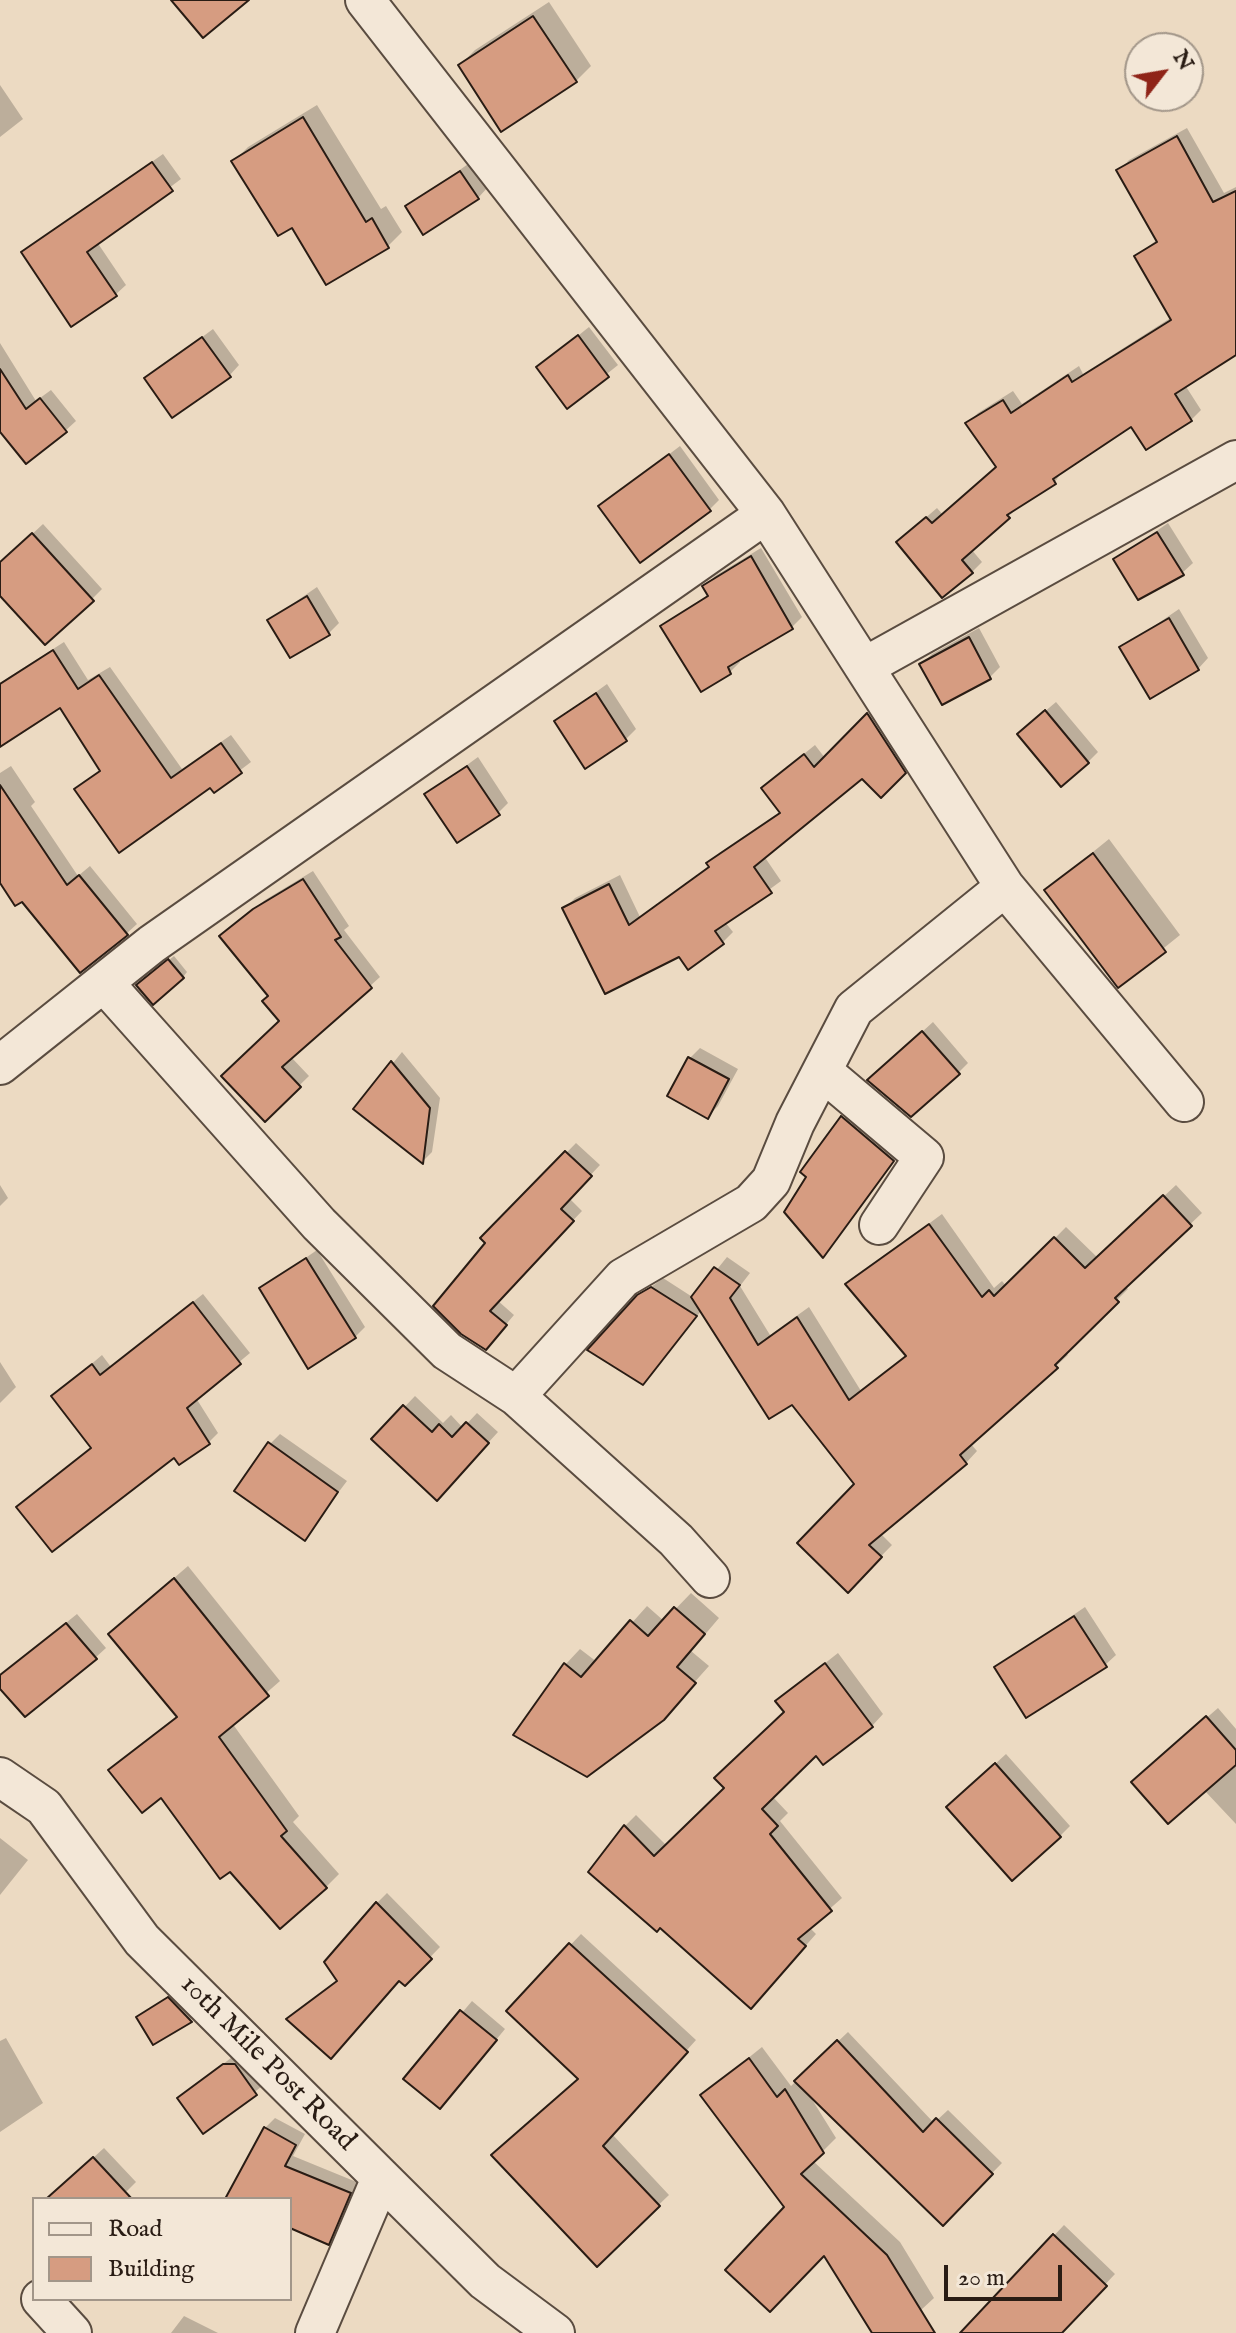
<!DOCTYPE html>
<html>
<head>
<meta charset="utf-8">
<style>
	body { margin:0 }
	#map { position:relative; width:1236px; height:2333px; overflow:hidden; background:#ecdac2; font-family:"IM FELL English",serif }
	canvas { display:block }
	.legend { position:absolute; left:32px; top:2197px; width:260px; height:104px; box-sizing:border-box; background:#f3e7d7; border:2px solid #a29689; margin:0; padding:10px 14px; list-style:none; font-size:24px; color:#291c14 }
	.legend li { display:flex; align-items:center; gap:16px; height:40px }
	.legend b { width:40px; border:2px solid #a29689 }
	.north { position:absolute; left:1124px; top:32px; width:80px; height:80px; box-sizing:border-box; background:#f3e7d7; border:2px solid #a29689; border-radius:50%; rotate:59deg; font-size:22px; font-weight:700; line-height:32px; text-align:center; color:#291c14 }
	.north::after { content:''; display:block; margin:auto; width:28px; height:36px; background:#8f2418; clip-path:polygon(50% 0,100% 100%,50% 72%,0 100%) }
	.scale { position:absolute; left:944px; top:2265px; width:118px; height:36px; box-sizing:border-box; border:4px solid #291c14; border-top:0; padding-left:10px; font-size:24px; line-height:28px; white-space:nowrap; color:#291c14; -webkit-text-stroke:6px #f3e7d7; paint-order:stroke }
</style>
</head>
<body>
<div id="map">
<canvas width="1236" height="2333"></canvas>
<ul class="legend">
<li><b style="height:10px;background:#f3e7d7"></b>Road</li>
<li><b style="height:22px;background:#d69c81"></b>Building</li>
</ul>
<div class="north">N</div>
<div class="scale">20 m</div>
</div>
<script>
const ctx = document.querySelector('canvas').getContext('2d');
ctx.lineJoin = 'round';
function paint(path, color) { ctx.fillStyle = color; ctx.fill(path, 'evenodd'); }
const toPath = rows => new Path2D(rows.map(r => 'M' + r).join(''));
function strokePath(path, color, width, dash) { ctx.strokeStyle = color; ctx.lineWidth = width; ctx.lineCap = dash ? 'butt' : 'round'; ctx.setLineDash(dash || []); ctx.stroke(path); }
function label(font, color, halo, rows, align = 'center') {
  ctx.font = font + ' "IM FELL English",serif'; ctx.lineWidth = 8; ctx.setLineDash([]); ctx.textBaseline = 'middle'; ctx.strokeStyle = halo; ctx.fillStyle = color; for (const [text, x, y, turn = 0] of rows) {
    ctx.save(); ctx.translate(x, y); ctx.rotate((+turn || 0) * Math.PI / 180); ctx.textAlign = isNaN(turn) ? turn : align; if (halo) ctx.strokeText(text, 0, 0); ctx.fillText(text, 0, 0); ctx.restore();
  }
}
paint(toPath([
	[549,2,591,66,576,81,460,65,475,50],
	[0,85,23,119,0,137],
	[317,105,381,209,386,206,402,232,388,246,327,282,292,225,234,161,248,147],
	[1187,128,1224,193,1236,187,1236,352,1185,385,1201,410,1191,420,1132,424,1063,470,1055,482,1019,507,971,549,982,562,972,572,909,532,937,508,943,515,998,466,968,423,978,413,1013,391,1022,404,1079,366,1083,374,1172,317,1136,256,1158,239,1119,171,1129,160],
	[163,154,181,179,97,242,126,285,115,295,24,252],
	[471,162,488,187,478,198,407,207],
	[589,327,618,365,567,406,539,367],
	[213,329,239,365,229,376,146,379],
	[0,343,36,401,51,390,76,421,65,431,0,429],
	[680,446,719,500,709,510,601,506],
	[1168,523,1193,563,1182,573,1115,560],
	[43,524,102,589,92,599,0,593,0,564],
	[761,548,802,617,792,627,738,659,740,662,730,672,662,626,709,594,705,586,715,576],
	[317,587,339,623,329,633,269,620],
	[1179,609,1208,658,1198,669,1122,648],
	[979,628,1000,667,990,677,943,703,922,664,932,654],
	[64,642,88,680,110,667,182,769,231,735,251,762,214,790,211,786,77,790,102,770,60,705,0,705,0,683],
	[607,684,636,729,626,739,556,721],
	[1056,702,1098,752,1088,762,1030,724],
	[878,704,915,762,881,796,862,777,764,856,781,881,725,922,733,932,723,942,680,955,565,908,575,898,620,875,640,917,710,866,719,853,781,811,774,778,815,745,825,758],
	[478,757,508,803,498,813,427,794],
	[11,766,35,802,31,806,78,876,90,866,137,924,126,934,22,899,0,880,0,773],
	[1109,839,1180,935,1118,985,1046,890],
	[313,871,349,926,344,930,380,977,291,1057,309,1076,265,1119,282,1021,231,927,265,900],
	[174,956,187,972,183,977,143,981],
	[933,1022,968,1063,958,1073,880,1070],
	[700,1048,738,1069,718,1106,708,1116,670,1095,690,1058],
	[402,1052,440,1098,432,1152,423,1161,356,1109],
	[853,1107,903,1149,823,1255,809,1177,803,1172],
	[576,1143,600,1165,569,1198,582,1211,497,1300,514,1315,486,1348,488,1242,483,1238],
	[0,1185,8,1198,0,1206],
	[1176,1185,1202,1213,1125,1286,1128,1289,1065,1352,1068,1355,1056,1366,970,1443,977,1451,966,1463,880,1533,892,1545,848,1590,856,1484,792,1402,702,1310,643,1383,638,1297,663,1278,694,1298,727,1257,750,1273,740,1286,770,1335,809,1307,861,1391,907,1355,847,1284,942,1214,994,1288,1002,1281,1007,1287,1066,1227,1098,1258],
	[317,1250,365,1327,355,1337,261,1289],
	[203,1294,250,1353,196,1398,218,1433,209,1442,18,1507,92,1447,54,1396,102,1355,111,1367],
	[0,1362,16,1387,0,1403],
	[415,1396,443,1423,451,1415,463,1428,477,1413,498,1432,447,1488,374,1439],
	[280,1434,347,1481,304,1538,270,1444],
	[188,1566,280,1681,232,1723,299,1816,293,1822,339,1874,326,1887,111,1770,178,1715,124,1621],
	[691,1593,719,1618,691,1651,709,1666,666,1714,587,1775,565,1665,580,1649,597,1662,647,1606,664,1621],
	[1085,1607,1116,1655,1105,1665,997,1667],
	[77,1614,106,1648,95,1658,0,1686,0,1677,6,1671],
	[838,1653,883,1714,872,1726,817,1753,772,1796,788,1813,780,1821,842,1898,809,1927,816,1934,762,1995,625,1826,636,1815,667,1846,726,1788,786,1712,777,1701],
	[1218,1708,1236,1729,1236,1824,1204,1790,1144,1772],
	[1006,1754,1070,1826,1060,1836,959,1797],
	[0,1838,28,1860,0,1895],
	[387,1893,440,1947,405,1983,400,1979,289,2019,338,1980,377,1903],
	[581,1934,696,2040,612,2134,669,2195,597,2264,581,2078,508,2011],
	[174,1994,195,2016,153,2042,138,2017],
	[472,2001,505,2029,450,2096,406,2079],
	[848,2032,934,2123,948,2110,1002,2163,943,2223,808,2093,836,2138,813,2161,900,2242,934,2298,921,2310,884,2333,874,2333,825,2253,702,2095,762,2047,791,2086],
	[6,2038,43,2103,0,2132,0,2041],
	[241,2050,266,2083,204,2132,180,2098],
	[275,2118,305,2134,293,2156,359,2183,338,2232,328,2242,290,2224,290,2199,239,2199,265,2128],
	[104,2148,136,2182,119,2199,48,2199],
	[1064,2225,1115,2274,1084,2307,1030,2261],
	[184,2316,218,2333,171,2333]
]), '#0003');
const building = toPath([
	[171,0,249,0,203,38,171,0],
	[533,16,577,82,501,132,458,65,533,16],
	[303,117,366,222,372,218,389,248,326,285,292,228,278,236,231,161,303,117],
	[1177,136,1213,202,1236,191,1236,355,1175,394,1192,421,1146,450,1131,427,1053,479,1056,484,1007,515,1010,518,962,560,973,573,942,598,896,542,926,517,932,523,996,467,965,423,1003,400,1011,413,1068,375,1072,382,1171,320,1134,256,1157,242,1116,170,1177,136],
	[152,162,173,191,87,252,117,296,71,327,21,252,152,162],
	[460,171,479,199,423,235,405,206,460,171],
	[578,335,609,377,567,409,536,367,578,335],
	[202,337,231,377,172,418,144,378,202,337],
	[0,369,26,409,40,398,67,432,26,464,0,432,0,369],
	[669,454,711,511,640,563,598,506,669,454],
	[1157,532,1184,575,1138,600,1113,559,1157,532],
	[32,533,94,601,45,645,0,596,0,562,32,533],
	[751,556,793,629,728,667,731,674,701,692,660,626,708,596,702,586,751,556],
	[307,596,330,635,290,658,267,620,307,596],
	[1169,618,1199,670,1150,699,1119,647,1169,618],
	[969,637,991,679,942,705,919,664,969,637],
	[53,650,78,689,99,675,171,778,221,743,242,773,214,793,210,788,119,853,74,789,100,771,60,708,0,747,0,684,53,650],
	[596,693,627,741,585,769,554,721,596,693],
	[1045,710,1089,763,1061,787,1017,734,1045,710],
	[867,713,906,773,881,798,862,779,754,867,772,893,715,931,724,944,688,970,679,957,605,994,562,908,609,884,629,925,709,867,706,863,780,813,761,788,804,754,814,767,867,713],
	[467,766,500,815,457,843,424,794,467,766],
	[0,785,67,885,79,875,128,935,80,973,22,902,15,906,0,883,0,785],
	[1093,853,1166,952,1118,988,1044,890,1093,853],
	[303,879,341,937,335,940,372,988,282,1067,301,1087,265,1122,221,1076,279,1021,262,1001,268,996,219,936,253,909,303,879],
	[168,959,184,978,153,1005,136,985,168,959],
	[922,1031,960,1074,911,1117,867,1080,922,1031],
	[688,1057,729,1079,708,1119,667,1096,688,1057],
	[391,1061,430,1108,423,1164,353,1109,391,1061],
	[841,1116,894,1161,823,1258,784,1212,806,1177,800,1172,841,1116],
	[565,1151,592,1176,561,1209,574,1221,490,1311,507,1325,486,1350,461,1334,433,1306,485,1243,480,1238,565,1151],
	[1163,1195,1192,1226,1115,1298,1119,1302,1055,1365,1058,1368,960,1455,967,1464,869,1545,882,1557,848,1593,797,1543,854,1484,792,1405,769,1419,691,1297,714,1267,740,1285,730,1298,758,1345,797,1317,849,1400,906,1356,845,1284,929,1224,982,1297,989,1290,994,1296,1054,1237,1085,1268,1163,1195],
	[306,1258,356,1338,308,1369,259,1288,306,1258],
	[651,1287,697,1316,643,1385,587,1350,637,1295,651,1287],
	[193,1302,241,1364,187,1408,210,1444,179,1465,174,1458,52,1552,16,1507,91,1448,51,1396,92,1364,100,1375,193,1302],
	[403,1405,432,1432,439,1424,452,1437,466,1422,489,1443,437,1501,371,1439,403,1405],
	[268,1442,338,1492,305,1541,234,1491,268,1442],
	[174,1578,269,1696,219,1737,287,1831,281,1836,327,1888,280,1929,230,1872,220,1879,161,1798,142,1813,108,1770,177,1717,108,1634,174,1578],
	[674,1607,705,1634,677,1667,696,1683,664,1720,587,1777,513,1735,564,1663,581,1677,630,1620,648,1636,674,1607],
	[1074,1616,1107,1667,1026,1718,994,1667,1074,1616],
	[66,1623,97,1659,25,1717,0,1689,0,1675,66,1623],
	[825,1663,873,1727,823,1765,816,1756,762,1809,778,1826,770,1834,832,1911,798,1939,806,1946,751,2009,660,1928,657,1932,588,1872,624,1825,654,1856,724,1788,714,1778,784,1712,775,1701,825,1663],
	[1206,1716,1236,1750,1236,1765,1168,1824,1131,1782,1206,1716],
	[995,1763,1061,1837,1012,1881,946,1807,995,1763],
	[376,1902,432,1959,405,1986,399,1981,331,2059,286,2019,337,1981,324,1962,376,1902],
	[569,1943,688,2052,603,2146,660,2206,597,2267,491,2155,578,2079,506,2011,569,1943],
	[168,1997,192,2022,153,2045,136,2017,168,1997],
	[460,2010,497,2040,440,2109,403,2079,460,2010],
	[837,2040,923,2132,936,2118,993,2174,943,2226,794,2081,837,2040],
	[749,2058,777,2097,785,2089,824,2153,801,2174,887,2255,935,2333,872,2333,824,2256,770,2312,725,2270,784,2207,700,2095,749,2058],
	[223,2064,235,2064,257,2095,203,2134,177,2098,223,2064],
	[264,2127,296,2145,285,2166,351,2193,329,2245,290,2228,290,2199,225,2199,264,2127],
	[93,2157,132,2199,46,2199,93,2157],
	[1053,2234,1107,2286,1062,2333,960,2333,1053,2234]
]);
paint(building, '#d69c81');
strokePath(building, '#291c14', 2);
const minor = toPath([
	[365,0,766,514,1005,887,1184,1102],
	[864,667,1236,460],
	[104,983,319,1224,447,1351,516,1396,676,1540,710,1578],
	[0,1065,152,944,766,514],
	[822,1071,924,1157,879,1225],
	[516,1396,623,1278,751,1203,771,1181,795,1123,854,1009,1005,887],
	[0,1777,44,1807,142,1940,485,2281,555,2333],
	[41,2299,72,2333],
	[315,2333,381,2178]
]);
strokePath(minor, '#5a4c40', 42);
strokePath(minor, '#f3e7d7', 38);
label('28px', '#291c14', '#f3e7d7', [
	["10th Mile Post Road",267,2064,45]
]);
</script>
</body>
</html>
